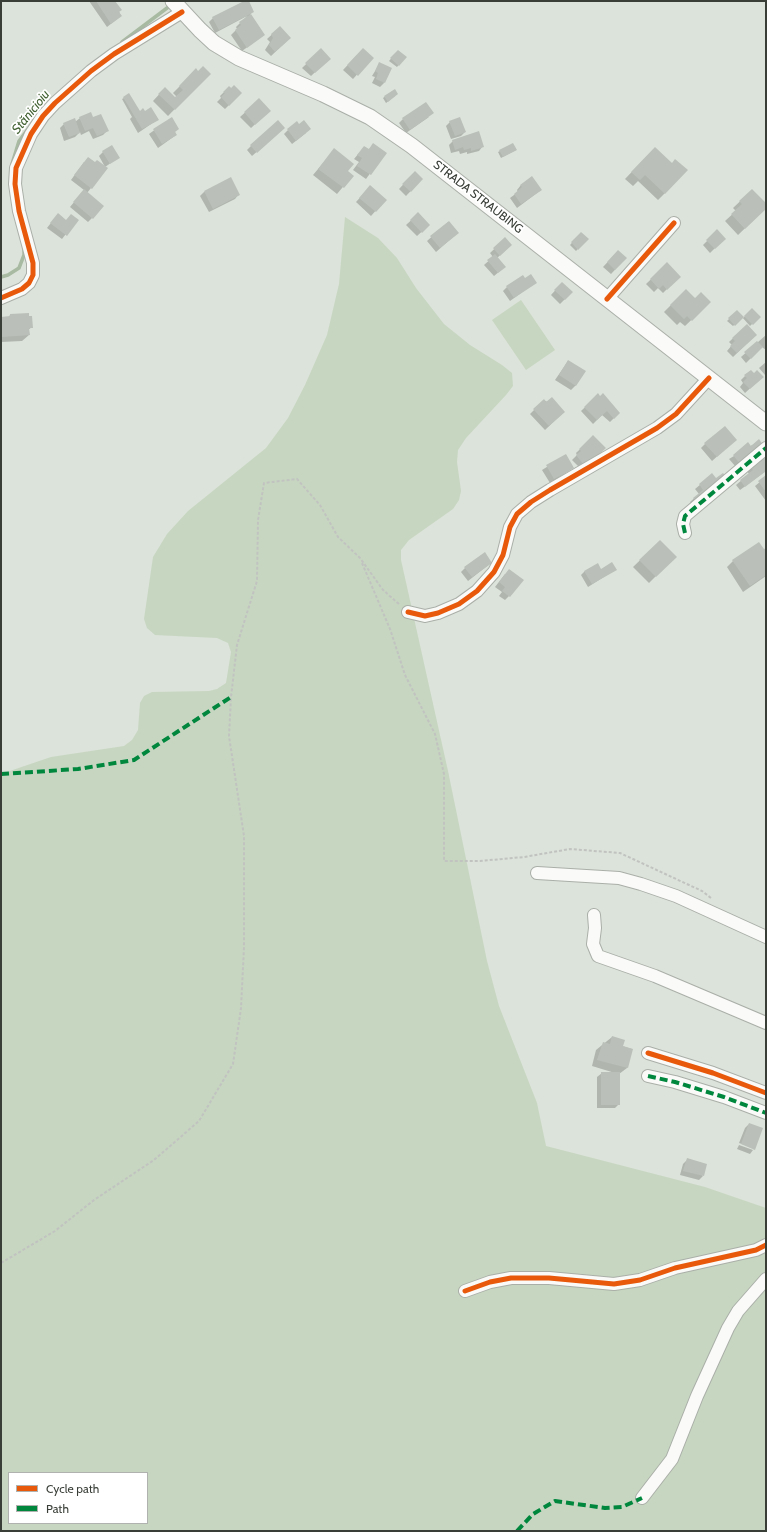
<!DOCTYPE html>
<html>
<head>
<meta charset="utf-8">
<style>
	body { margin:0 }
	#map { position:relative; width:767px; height:1532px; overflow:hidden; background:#dce3da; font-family:Cabin,sans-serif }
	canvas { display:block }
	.frame { position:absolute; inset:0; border:2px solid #393e37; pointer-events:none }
	.legend { position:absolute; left:8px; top:1472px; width:140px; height:52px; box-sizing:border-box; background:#fff; border:1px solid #b0b2af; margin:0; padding:5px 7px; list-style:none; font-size:12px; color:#393e37 }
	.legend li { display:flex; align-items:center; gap:8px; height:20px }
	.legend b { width:20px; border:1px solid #b0b2af }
</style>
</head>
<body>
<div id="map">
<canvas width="767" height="1532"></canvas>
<div class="frame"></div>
<ul class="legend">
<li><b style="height:5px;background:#e8590c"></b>Cycle path</li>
<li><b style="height:5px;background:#00873e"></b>Path</li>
</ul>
</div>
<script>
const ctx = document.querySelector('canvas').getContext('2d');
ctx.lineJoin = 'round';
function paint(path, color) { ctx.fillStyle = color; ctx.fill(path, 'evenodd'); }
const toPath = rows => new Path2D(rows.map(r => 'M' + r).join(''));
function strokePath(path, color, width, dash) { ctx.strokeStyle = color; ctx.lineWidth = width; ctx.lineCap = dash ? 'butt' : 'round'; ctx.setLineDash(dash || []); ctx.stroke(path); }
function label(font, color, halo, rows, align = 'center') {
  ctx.font = font + ' Cabin,sans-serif'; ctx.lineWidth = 3.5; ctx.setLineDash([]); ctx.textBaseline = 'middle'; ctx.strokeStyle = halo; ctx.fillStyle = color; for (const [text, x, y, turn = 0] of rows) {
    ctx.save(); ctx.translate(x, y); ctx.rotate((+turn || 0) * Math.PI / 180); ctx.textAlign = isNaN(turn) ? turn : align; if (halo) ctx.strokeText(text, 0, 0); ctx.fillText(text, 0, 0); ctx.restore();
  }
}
paint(toPath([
	[345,217,378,238,397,258,416,288,444,324,470,345,502,365,512,373,513,386,506,395,466,438,458,450,457,462,461,491,459,500,453,509,409,540,401,550,401,560,448,771,487,961,499,1006,537,1103,546,1146,705,1187,766,1208,766,1531,1,1531,1,774,51,757,124,746,132,740,138,730,140,703,144,696,152,692,209,691,217,689,226,683,231,652,228,643,217,638,155,635,147,628,144,619,153,557,167,534,188,511,266,448,288,418,305,385,327,335,339,284],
	[9,1473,147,1473,147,1523,9,1523],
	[521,300,555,350,526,370,492,320]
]), '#c7d6c1');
paint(toPath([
	[89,1,117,1,115,2,121,16,107,27],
	[246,1,248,1,253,11,250,15,264,35,242,51,231,35,237,29,236,27,247,16,215,33,209,22,213,18],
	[280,27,286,42,271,56,265,50,270,42,267,39],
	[363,49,372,58,353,79,343,70],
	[321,50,329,59,311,76,302,68],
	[398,51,405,57,397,67,389,61],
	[380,63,384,83,380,87,372,83,375,77,372,76],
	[196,70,198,73,209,74,168,116,153,101,165,88,175,98,177,97,173,93],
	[229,87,241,93,225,109,217,102,221,98,220,96],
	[394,90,395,96,386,103,383,98],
	[124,98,139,112,157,120,138,133,130,119,132,117,122,99],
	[259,100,265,115,251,128,240,117],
	[429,117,406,133,399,123,403,119],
	[80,118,92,119,107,131,103,135,93,139,89,131,81,135,80,132,75,137,64,141,60,128,64,124,75,122],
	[171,118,176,135,158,148,149,134],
	[450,122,465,132,461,136,451,139,446,126],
	[288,130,306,133,292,144,284,134],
	[279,132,252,156,247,150,251,146],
	[453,141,483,146,479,151,467,154,467,152,460,154,459,151,451,153,449,145],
	[373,145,385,153,366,179,353,170,359,162,354,159,364,147,368,150],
	[334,150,347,172,352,176,337,194,313,175],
	[516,150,501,158,498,152,500,151],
	[103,152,118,158,105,167,99,156],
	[648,155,672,164,665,193,658,200,638,181,633,186,625,179],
	[84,162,91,188,87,193,92,218,88,222,70,207,84,190,71,180],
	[415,172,422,179,406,196,399,189],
	[521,185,541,190,517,208,510,198,518,192,517,190],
	[752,190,766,205,766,208,738,235,725,221,736,211,733,208],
	[366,191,385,200,371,216,356,202],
	[204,192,239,194,235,199,209,212,200,196],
	[418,214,429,225,417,236,406,225],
	[54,219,66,221,77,220,62,239,47,228],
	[448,222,453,237,436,252,427,241],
	[717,231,724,239,710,253,703,245],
	[581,233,587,239,576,251,570,245],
	[505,239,511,245,497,258,500,271,494,276,484,265,493,257,490,253],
	[618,251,626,258,611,274,603,267],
	[667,264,679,277,663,293,658,288,654,292,646,284],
	[525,280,535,283,510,301,503,291,507,287],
	[562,283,572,292,560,304,551,295],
	[686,290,695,299,710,302,685,326,680,322,677,325,664,312],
	[752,310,759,317,750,326,742,317,733,326,727,321,737,311,743,318],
	[10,315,32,327,28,330,29,335,22,341,1,342,1,318,8,318],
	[747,325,756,335,733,357,727,351,732,345,729,342],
	[766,335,766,350,762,347,746,363,741,357],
	[568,361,576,385,571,390,555,380],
	[766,362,766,374,765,375,759,368],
	[745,376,758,381,745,393,740,387,743,383,741,380],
	[603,394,619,413,610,422,602,415,593,424,581,411,598,395,600,397],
	[544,400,564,412,545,430,530,414],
	[593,437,604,448,587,465,580,468,572,460,577,455,576,453],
	[759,441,736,467,729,459],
	[705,444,731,444,712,461,701,448],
	[566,455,573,468,550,483,542,470],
	[766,457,766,471,740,490,736,485,749,474,747,471],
	[712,475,716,479,693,506,690,502,699,494,695,489],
	[766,477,766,501,755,486],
	[660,541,675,557,649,583,633,567],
	[766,549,766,576,743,592,727,567,733,561],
	[491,563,468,581,461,572,465,568],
	[615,570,588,587,581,575,585,571],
	[505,574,509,596,505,600,499,596,502,592,495,587],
	[612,1037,622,1046,632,1049,627,1068,619,1074,619,1104,615,1108,597,1108,597,1077,602,1073,615,1073,592,1066,596,1050],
	[749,1124,762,1129,753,1150,753,1148,739,1143,745,1128],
	[739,1145,753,1150,750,1154,737,1149],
	[687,1160,703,1176,699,1180,680,1175,683,1164]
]), '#0003');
strokePath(toPath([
	[122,42,171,5],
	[12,164,19,141,28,129],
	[1,277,8,275,19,268,24,255,24,249]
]), '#a8baa1', 3.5);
paint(toPath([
	[96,1,115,1,122,10,119,12,122,16,111,24],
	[244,1,249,1,254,12,219,30,212,17],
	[251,14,265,35,247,48,235,30,241,25,239,22],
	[280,26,291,38,275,52,269,45,273,38,271,34],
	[321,48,331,59,315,73,305,63],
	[363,48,374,58,358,76,347,65],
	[398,50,407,57,399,66,390,58],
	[379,62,392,68,385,83,376,79,378,73,375,71],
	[203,66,211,74,175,110,158,94,165,87,175,97,183,90,179,86,196,68,198,71],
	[234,85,242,93,229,106,221,97,225,93,223,92,229,86,231,88],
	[395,89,398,94,388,102,384,96],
	[129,93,140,111,143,108,145,111,151,107,159,120,142,129,123,97],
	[259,98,271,111,255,125,244,112],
	[426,102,434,113,410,130,402,118],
	[91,112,93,117,101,114,109,131,97,136,93,128,85,131,79,117],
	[172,117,179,129,175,132,177,135,162,144,153,129],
	[460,117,466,132,455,136,449,121],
	[75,118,80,133,69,137,63,123],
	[278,120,285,128,257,153,250,145],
	[304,120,311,129,296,141,287,129,297,121,299,124],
	[479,131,484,147,471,151,471,148,464,150,463,147,455,150,452,140],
	[373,143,387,153,371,175,357,166,362,158,357,155,364,146,369,149],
	[513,143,517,150,503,157,499,150],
	[112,145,120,158,110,164,102,151],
	[655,147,672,163,675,159,688,170,665,194,645,175,640,180,631,172],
	[334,148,354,164,348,171,354,176,344,188,318,169],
	[88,157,95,162,97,160,108,168,92,189,74,175],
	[415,171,423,179,411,192,402,184],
	[532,176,542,190,521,204,514,194,522,187,520,185],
	[231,177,240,195,213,209,204,191],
	[370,185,387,200,376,212,359,198],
	[84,189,104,206,93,219,73,202],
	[752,189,766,203,766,209,745,229,731,214,742,204,739,201],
	[418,212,430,225,422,233,410,220],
	[58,213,66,220,71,214,79,220,67,236,50,223],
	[449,221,459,233,440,248,430,236],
	[717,229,726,239,715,249,706,240],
	[581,232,589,239,578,250,571,242],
	[505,237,512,245,500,256,493,248],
	[618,250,627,258,615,270,607,262],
	[495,254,506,267,498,273,487,260],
	[667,262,681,277,667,290,663,285,659,289,650,279],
	[531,274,537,283,514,298,506,286,523,275,525,278],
	[562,282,573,292,565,300,554,290],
	[686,289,695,298,701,292,711,302,692,321,687,316,684,319,670,305],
	[752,308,761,317,753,325,744,316],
	[737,310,744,317,735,326,728,318],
	[29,313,29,316,32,316,33,328,29,328,30,335,1,337,1,317,10,316,10,314],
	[747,324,757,335,737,353,730,346,735,341,732,338],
	[757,341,763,347,751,359,744,352],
	[568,360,586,371,576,386,559,375],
	[751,370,754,373,757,370,764,377,750,389,743,382,747,378,744,375],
	[598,393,600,396,603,393,620,413,614,419,607,411,597,420,584,407],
	[552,397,565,412,549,426,533,409,544,399,546,402],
	[725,426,737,440,717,457,704,443],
	[593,435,606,448,592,461,590,459,584,465,576,455,581,451,579,449],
	[759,439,763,445,740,464,733,455,748,442,751,446],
	[566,454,574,468,554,479,546,465],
	[766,454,766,471,745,487,740,480,753,470,750,466],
	[712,473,716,478,723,473,728,479,697,503,693,498,703,490,699,484],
	[766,475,766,492,758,481],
	[660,540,677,557,656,577,639,560],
	[759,542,764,549,766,548,766,575,750,586,732,560],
	[485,552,492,563,472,577,464,567],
	[612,562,617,570,592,584,584,571,598,563,601,569],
	[509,569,524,580,510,597,502,591,505,587,499,582],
	[612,1036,625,1040,623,1046,633,1049,628,1068,597,1060,603,1042,610,1044],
	[601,1072,620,1072,620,1105,601,1105],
	[749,1123,763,1128,755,1150,741,1144],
	[687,1158,707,1164,704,1176,683,1171]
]), '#bac0b9');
const minor = toPath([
	[1,298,22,289,29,283,33,275,33,263,19,211,15,184,16,168,31,134,43,116,55,103,91,71,114,54,182,12],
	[607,299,674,223],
	[685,533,683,524,685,516,766,448],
	[408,612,425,616,438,613,459,604,477,591,494,572,503,555,510,527,517,514,531,502,550,490,657,428,676,414,709,378],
	[537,873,619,878,641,884,676,896,766,937],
	[594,915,595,928,593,944,598,956,655,976,766,1023],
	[648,1053,713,1073,766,1093],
	[648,1076,675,1082,724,1097,766,1113],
	[465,1291,490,1282,511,1278,549,1278,614,1284,640,1280,675,1268,756,1250,766,1245],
	[642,1498,672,1459,697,1396,728,1328,738,1311,766,1279]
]);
const major = toPath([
	[173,1,200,30,214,43,239,58,323,94,370,117,412,146,766,423]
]);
strokePath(minor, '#aaafa8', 14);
strokePath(major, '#aaafa8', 17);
strokePath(toPath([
	[362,563,390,629,405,675,435,734,444,774,444,861,480,861,524,857,570,849,620,853,702,891,711,898],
	[1,1263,55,1231,94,1200,154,1160,199,1121,233,1064,241,1008,244,947,244,836,229,736,231,697,237,645,257,581,258,520,264,483,297,479,320,505,338,537,360,558,383,590,400,605]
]), '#c1c3c0', 2, [3, 2]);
strokePath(minor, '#fafbf9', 12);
strokePath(major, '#fafbf9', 15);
strokePath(toPath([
	[685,533,683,524,685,516,766,448],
	[1,774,78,769,134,760,231,697],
	[648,1076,675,1082,724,1097,766,1113],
	[517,1531,533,1514,555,1501,605,1508,622,1507,642,1498]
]), '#00873e', 4, [8, 4]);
strokePath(toPath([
	[1,298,22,289,29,283,33,275,33,263,19,211,15,184,16,168,31,134,43,116,55,103,91,71,114,54,182,12],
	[607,299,674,223],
	[408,612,425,616,438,613,459,604,477,591,494,572,503,555,510,527,517,514,531,502,550,490,657,428,676,414,709,378],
	[648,1053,713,1073,766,1093],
	[465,1291,490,1282,511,1278,549,1278,614,1284,640,1280,675,1268,756,1250,766,1245]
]), '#e8590c', 5);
label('12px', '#393e37', '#fff', [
	["STRADA STRAUBING",478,197,38]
]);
label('italic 13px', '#426233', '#fff', [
	["Stănicioiu",31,112,-51]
]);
</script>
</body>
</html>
